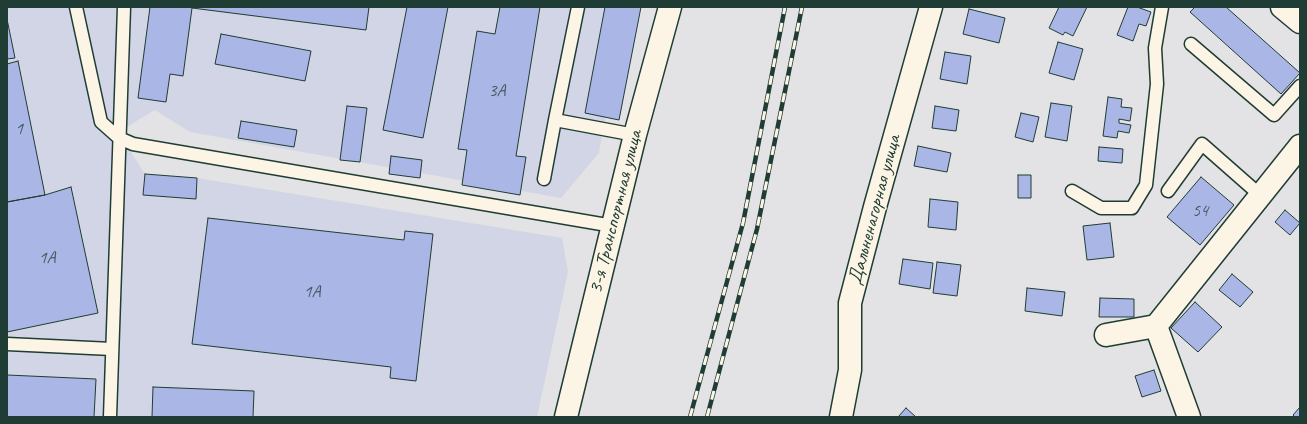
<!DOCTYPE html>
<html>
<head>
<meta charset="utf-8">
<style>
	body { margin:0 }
	#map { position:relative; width:1307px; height:424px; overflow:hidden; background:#e3e2e5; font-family:Caveat,sans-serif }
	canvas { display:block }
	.frame { position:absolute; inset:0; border:8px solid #1f3d34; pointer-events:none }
</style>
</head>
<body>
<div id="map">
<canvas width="1307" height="424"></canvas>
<div class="frame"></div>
</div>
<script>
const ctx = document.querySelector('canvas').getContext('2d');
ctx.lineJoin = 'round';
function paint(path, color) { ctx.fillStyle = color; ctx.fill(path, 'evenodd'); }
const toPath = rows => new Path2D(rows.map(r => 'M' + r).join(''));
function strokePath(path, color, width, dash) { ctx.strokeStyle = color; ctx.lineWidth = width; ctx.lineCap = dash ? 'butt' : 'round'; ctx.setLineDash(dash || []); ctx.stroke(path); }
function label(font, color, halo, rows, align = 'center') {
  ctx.font = font + ' Caveat,sans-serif'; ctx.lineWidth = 3; ctx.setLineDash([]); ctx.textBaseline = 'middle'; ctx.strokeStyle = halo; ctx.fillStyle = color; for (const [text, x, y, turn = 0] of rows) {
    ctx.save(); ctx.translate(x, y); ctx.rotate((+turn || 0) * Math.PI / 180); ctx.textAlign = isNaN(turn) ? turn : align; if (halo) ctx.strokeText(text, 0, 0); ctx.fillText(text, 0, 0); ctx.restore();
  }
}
paint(toPath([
	[7,7,624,7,599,153,561,198,190,132,155,110,118,132,145,174,197,178,562,238,568,272,537,417,7,417]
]), '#d2d5e5');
const building = toPath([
	[150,7,369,7,366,30,192,8,183,76,170,74,166,102,138,98,150,7],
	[407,7,448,7,423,138,383,130,407,7],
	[500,7,540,7,516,156,526,157,520,195,462,185,467,150,458,149,477,31,495,34,500,7],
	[605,7,641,7,619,120,585,113,605,7],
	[1059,7,1087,7,1073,36,1065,32,1063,35,1049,28,1059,7],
	[1128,7,1137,7,1151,12,1146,26,1139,24,1133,41,1117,35,1128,7],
	[1195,7,1226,7,1300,73,1281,94,1190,12,1195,7],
	[969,9,1005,18,999,43,963,34,969,9],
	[7,19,15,58,7,59,7,19],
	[221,34,311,51,305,81,215,64,221,34],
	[1058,42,1083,49,1074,80,1049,73,1058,42],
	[945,52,971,56,967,84,940,79,945,52],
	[18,61,45,195,7,202,7,64,18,61],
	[1108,97,1122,99,1121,107,1132,108,1130,121,1119,119,1119,123,1131,125,1129,133,1118,131,1117,138,1103,136,1108,97],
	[1051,103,1072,106,1067,141,1045,137,1051,103],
	[347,106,367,108,360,162,340,160,347,106],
	[935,106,959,110,956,131,932,128,935,106],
	[1021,113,1039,117,1033,142,1015,137,1021,113],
	[241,121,297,130,294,147,238,138,241,121],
	[918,146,951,153,947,172,914,166,918,146],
	[1099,147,1123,149,1122,163,1098,161,1099,147],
	[391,156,422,160,420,178,389,174,391,156],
	[145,174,197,178,196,199,143,195,145,174],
	[1018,175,1031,175,1031,198,1018,198,1018,175],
	[1201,177,1234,205,1200,245,1167,217,1201,177],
	[71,187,98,313,7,332,7,202,45,195,71,187],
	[930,199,958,202,956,230,928,227,930,199],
	[1285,210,1300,223,1290,235,1275,222,1285,210],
	[208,218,404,240,405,231,433,234,416,381,390,378,391,367,192,344,208,218],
	[1110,223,1114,257,1087,260,1083,226,1110,223],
	[903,259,933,263,930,289,899,284,903,259],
	[937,262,961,265,957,296,933,293,937,262],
	[1232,274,1253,292,1240,307,1219,290,1232,274],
	[1027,288,1065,292,1062,316,1025,311,1027,288],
	[1100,298,1134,299,1134,317,1099,317,1100,298],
	[1195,302,1222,327,1198,352,1171,328,1195,302],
	[1154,370,1161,391,1142,397,1135,376,1154,370],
	[7,375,96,379,94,417,7,417,7,375],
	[153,387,254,391,253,417,152,417,153,387],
	[1300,407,1300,417,1295,417,1293,415,1300,407],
	[906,408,916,417,898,417,906,408]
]);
paint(building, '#a9b6e6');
strokePath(building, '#1f3d34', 1);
const service = toPath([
	[76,7,101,122,119,138,133,144,613,226],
	[578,7,555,120,635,135],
	[1191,44,1274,115,1300,86],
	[544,179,555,120],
	[1072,191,1101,208,1132,208,1146,185,1157,84,1155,48,1162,7],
	[1168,191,1202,144,1260,195],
	[7,344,112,349],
	[110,417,124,7]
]);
const minor = toPath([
	[1282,7,1300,22],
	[1156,326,1189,417],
	[1106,335,1156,326,1300,146],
	[841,417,850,370,850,303,875,207,931,7]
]);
const tertiary = toPath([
	[566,417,635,135,670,7]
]);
strokePath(service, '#1f3d34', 15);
strokePath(minor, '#1f3d34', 25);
strokePath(tertiary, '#1f3d34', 25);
strokePath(service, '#fcf5e5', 12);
strokePath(minor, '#fcf5e5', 22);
strokePath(tertiary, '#fcf5e5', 22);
const rail = toPath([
	[690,417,743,223,785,7],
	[707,417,757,229,802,7]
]);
strokePath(rail, '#1f3d34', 4.5);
strokePath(rail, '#fcf5e5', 3, [9]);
label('18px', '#425b60', null, [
	["3А",497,91],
	["1",19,129],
	["54",1200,211],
	["1А",47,258],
	["1А",312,292]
]);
label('20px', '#1f3d34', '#fcf5e5', [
	["Дальненагорная улица",875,210,-75],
	["3-я Транспортная улица",616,212,-76]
]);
</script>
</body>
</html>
